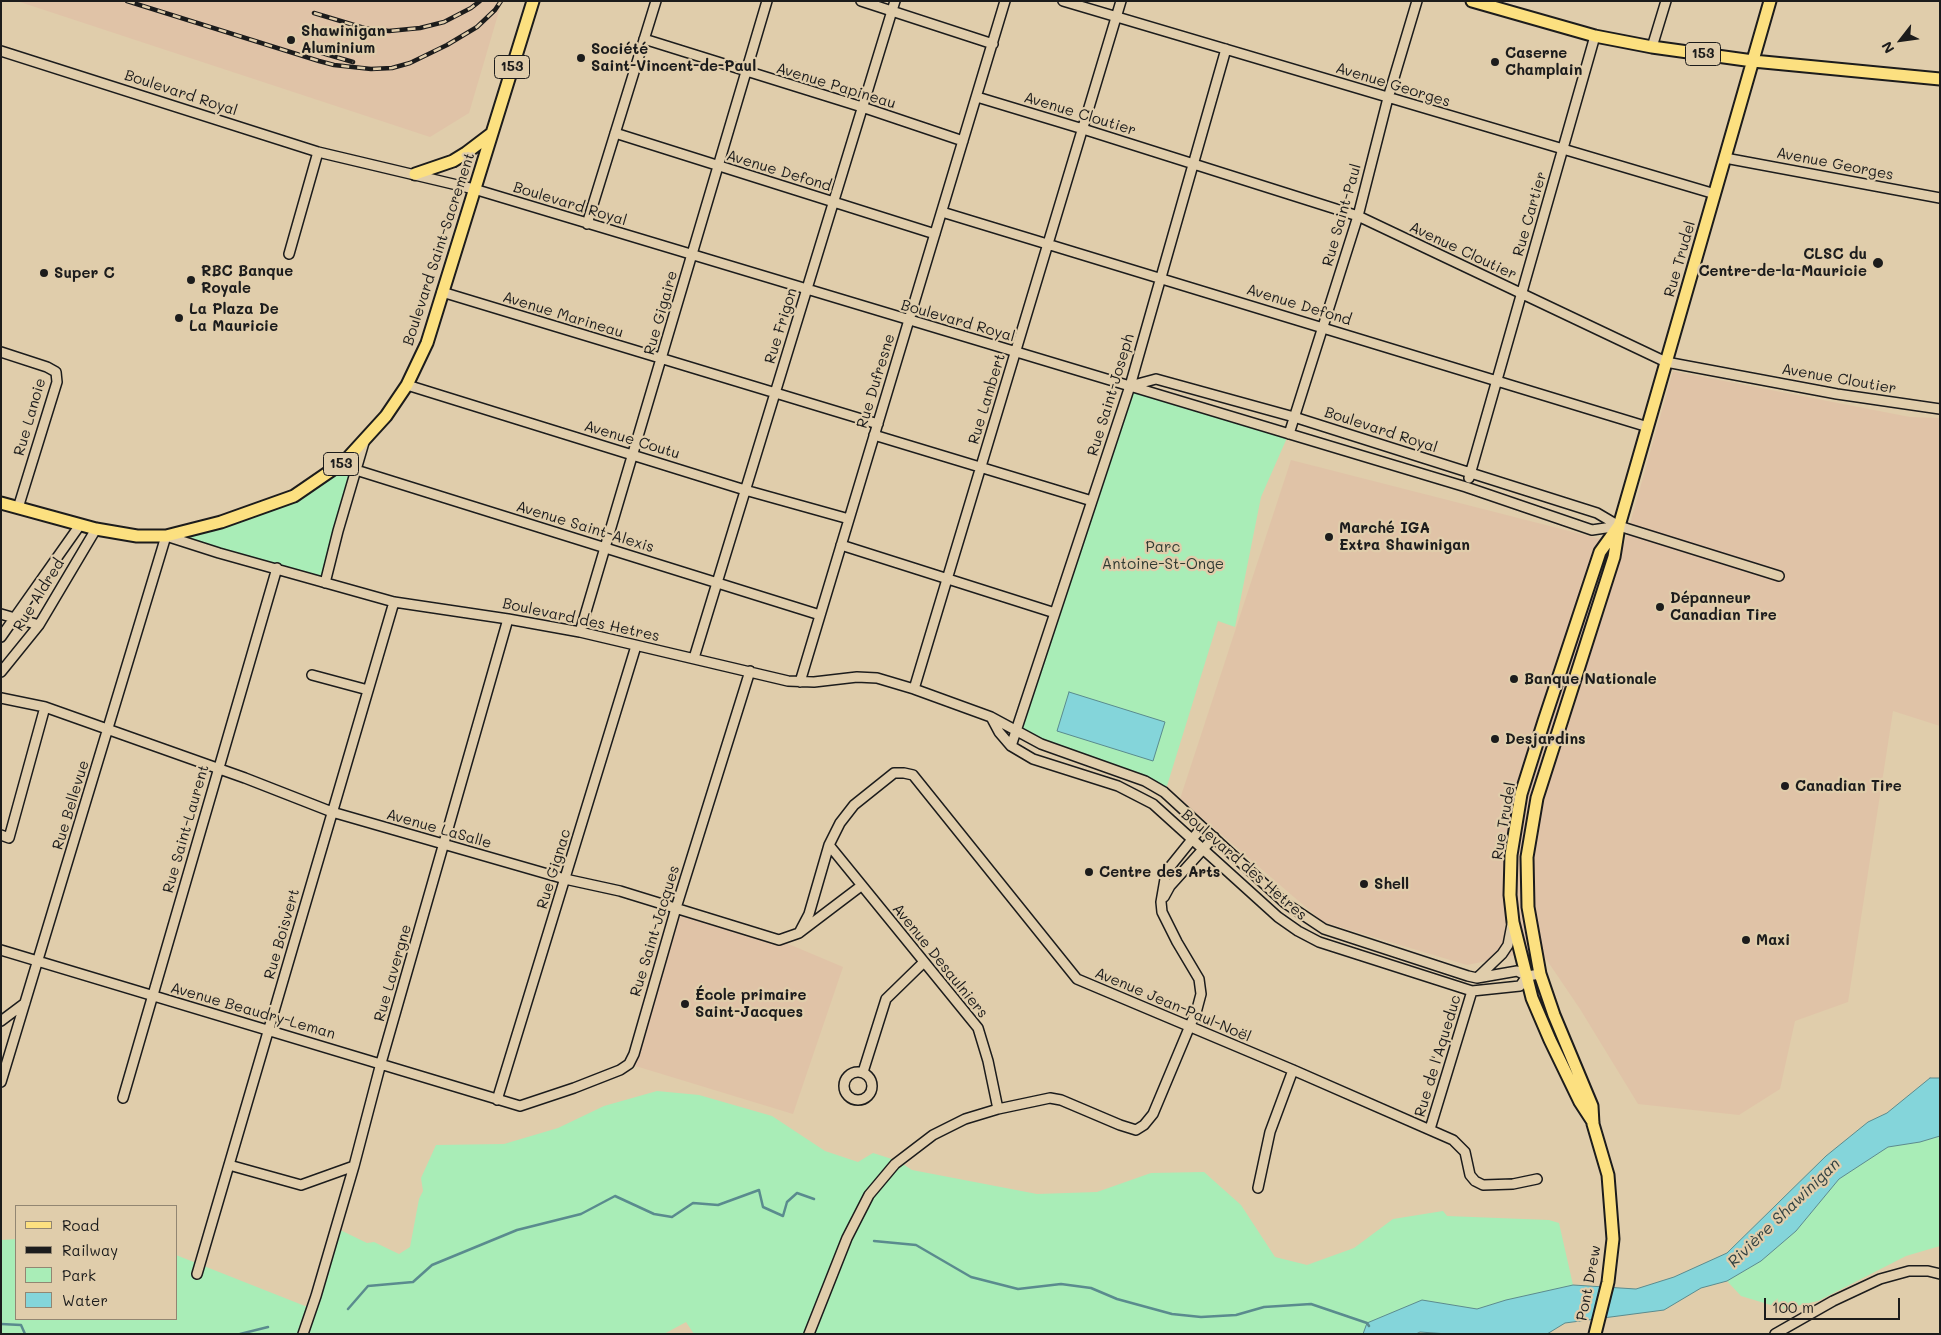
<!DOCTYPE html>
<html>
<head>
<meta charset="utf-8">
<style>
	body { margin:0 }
	#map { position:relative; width:1941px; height:1335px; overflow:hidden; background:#e0cdab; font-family:Mali,sans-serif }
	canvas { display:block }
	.frame { position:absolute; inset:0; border:2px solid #1c1c1c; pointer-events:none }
	.legend { position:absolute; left:15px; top:1205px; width:162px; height:115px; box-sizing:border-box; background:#e0cdab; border:1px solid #928672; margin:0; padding:6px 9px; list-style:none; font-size:15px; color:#1c1c1c }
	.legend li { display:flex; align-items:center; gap:10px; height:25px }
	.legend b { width:25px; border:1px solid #928672 }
	.north { position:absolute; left:1876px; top:15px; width:50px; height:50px; -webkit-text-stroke:4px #e0cdab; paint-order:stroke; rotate:240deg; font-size:14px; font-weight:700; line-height:20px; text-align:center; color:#1c1c1c }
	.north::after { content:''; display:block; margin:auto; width:18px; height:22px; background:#1c1c1c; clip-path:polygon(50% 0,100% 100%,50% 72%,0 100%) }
	.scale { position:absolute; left:1764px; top:1298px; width:136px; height:22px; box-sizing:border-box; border:2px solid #1c1c1c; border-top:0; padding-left:6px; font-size:15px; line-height:18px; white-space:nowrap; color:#1c1c1c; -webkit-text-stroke:4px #e0cdab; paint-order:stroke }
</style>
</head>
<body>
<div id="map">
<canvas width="1941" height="1335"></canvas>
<div class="frame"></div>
<ul class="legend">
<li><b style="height:6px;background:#fce080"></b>Road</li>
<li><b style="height:6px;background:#1c1c1c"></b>Railway</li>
<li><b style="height:14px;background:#a9edb7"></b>Park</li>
<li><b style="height:14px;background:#84d5da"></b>Water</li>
</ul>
<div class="north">N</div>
<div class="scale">100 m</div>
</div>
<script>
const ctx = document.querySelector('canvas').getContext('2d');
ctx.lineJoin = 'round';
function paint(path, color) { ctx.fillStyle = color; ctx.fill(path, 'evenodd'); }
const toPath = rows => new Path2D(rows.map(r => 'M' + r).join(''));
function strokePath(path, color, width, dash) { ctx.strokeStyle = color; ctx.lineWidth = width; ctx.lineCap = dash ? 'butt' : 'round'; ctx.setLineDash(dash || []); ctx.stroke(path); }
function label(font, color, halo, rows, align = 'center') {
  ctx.font = font + ' Mali,sans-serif'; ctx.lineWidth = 4.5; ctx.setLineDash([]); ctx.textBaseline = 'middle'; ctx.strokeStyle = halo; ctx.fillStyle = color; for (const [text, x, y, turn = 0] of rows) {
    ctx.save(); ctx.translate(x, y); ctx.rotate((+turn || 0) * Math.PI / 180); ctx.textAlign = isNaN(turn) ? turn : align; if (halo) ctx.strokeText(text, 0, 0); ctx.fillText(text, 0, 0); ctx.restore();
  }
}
paint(toPath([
	[17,1,502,1,469,113,430,137],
	[1673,371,1910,417,1940,418,1940,726,1893,711,1848,1002,1795,1021,1780,1089,1739,1115,1638,1104,1580,1009,1540,950,1467,965,1323,922,1180,799,1291,460,1624,545],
	[676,908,779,940,843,967,793,1114,629,1064]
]), '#e0c3a7');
paint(toPath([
	[1130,386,1290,431,1261,497,1235,627,1218,621,1166,789,1016,732],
	[345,461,356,470,325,583,166,536,294,496],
	[657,1091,699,1095,772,1116,825,1151,858,1162,873,1153,898,1161,912,1170,1037,1194,1097,1192,1151,1173,1204,1172,1241,1205,1275,1257,1307,1265,1354,1248,1393,1219,1443,1211,1447,1216,1549,1220,1559,1223,1573,1285,1506,1300,1477,1309,1422,1300,1368,1323,1363,1334,694,1334,686,1322,664,1334,1,1334,1,1240,16,1239,16,1319,176,1319,176,1255,310,1308,334,1227,367,1243,374,1242,399,1254,410,1247,419,1199,423,1191,421,1178,436,1145,504,1144,558,1128,604,1106],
	[1940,1136,1940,1246,1906,1256,1818,1301,1784,1309,1741,1296,1727,1281,1761,1261,1796,1231,1839,1179,1888,1147,1920,1142]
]), '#a9edb7');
const water = toPath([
	[1069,692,1165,722,1153,761,1057,731,1069,692],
	[1930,1078,1940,1078,1940,1136,1920,1142,1888,1147,1839,1179,1796,1231,1761,1261,1727,1281,1701,1288,1664,1310,1565,1323,1547,1334,1448,1334,1420,1332,1416,1334,1363,1334,1367,1323,1422,1300,1477,1309,1506,1300,1573,1285,1636,1289,1674,1277,1727,1253,1826,1156,1868,1122,1887,1113,1930,1078]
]);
paint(water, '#84d5da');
strokePath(water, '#5a8b8e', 1);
strokePath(toPath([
	[874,1241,916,1245,971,1277,1018,1289,1061,1284,1091,1288,1117,1299,1172,1314,1201,1317,1236,1315,1264,1307,1311,1304,1367,1323,1369,1326],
	[348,1309,368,1286,413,1282,432,1265,517,1230,581,1214,615,1196,654,1214,672,1217,693,1203,718,1205,759,1190,763,1207,783,1216,787,1202,797,1193,814,1199],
	[1,1324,21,1325,25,1334],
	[240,1334,268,1327]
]), '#5a8b8e', 2.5);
const minor = toPath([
	[861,1,993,44],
	[1063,1,1715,194],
	[644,39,862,107,963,141],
	[1652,47,1666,1],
	[1,51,318,152,474,189,1466,487,1592,530,1619,526],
	[977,97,1083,129,1358,216,1666,362,1837,394,1940,409],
	[615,133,935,234],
	[1725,158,1940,198],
	[942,212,1648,427],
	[587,224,656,1],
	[289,254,318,152],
	[442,292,878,424],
	[1,352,47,367,56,372,57,382,18,508],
	[407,385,745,490,849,519],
	[1130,386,1156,379,1294,417,1597,513,1619,526,1779,576],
	[1289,434,1358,216,1388,98,1417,1],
	[874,435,1092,501],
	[345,461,356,470,820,615],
	[1469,478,1595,36],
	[841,545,1055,613],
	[325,583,338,531,365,439],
	[1,614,39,625],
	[580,632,767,1],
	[1,637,80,525],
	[694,658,895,1],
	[1,672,39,625,96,529],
	[312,675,368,690],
	[800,682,1005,1],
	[914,689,1121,1],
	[1,698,45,707,245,778,332,812,565,879,620,891,779,940,799,933,861,886],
	[991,717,999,732,1011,746,1033,759,1118,786,1153,804,1278,917,1298,931,1319,942,1472,991,1520,986,1527,976],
	[1011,746,1130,386,1226,49],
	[1,835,9,838,45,707],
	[829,845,978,1028,988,1061,998,1109],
	[1164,897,1170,886,1214,837],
	[799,933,809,914,829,845,840,823,854,805,894,773,904,773,913,775,1077,979,1293,1070,1453,1140,1465,1152,1470,1175,1475,1181,1483,1185,1513,1184,1537,1179],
	[1,950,520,1106,574,1088,620,1070,629,1064,634,1054,676,908,750,671],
	[1477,978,1502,954,1508,945,1512,924],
	[1,1021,25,1003],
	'844 1086a14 14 0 1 1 28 0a14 14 0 1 1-28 0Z',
	[863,1072,886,999,924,962],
	[1,1082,166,536,219,553,394,602,508,619,580,632,788,681,814,682,857,677,877,678,914,689,991,717,1041,744,1145,781,1164,792,1285,903,1324,929,1468,976,1477,978,1517,971,1527,976,1540,974],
	[123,1098,277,568],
	[497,1100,636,646],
	[1430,1129,1472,991],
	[229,1165,301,1185,354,1166],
	[1258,1188,1270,1132,1293,1070],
	[197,1274,394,602],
	[303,1334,316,1296,354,1166,381,1063,508,619],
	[809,1334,847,1238,869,1195,895,1164,933,1135,965,1119,998,1109,1050,1098,1061,1100,1120,1125,1136,1130,1144,1125,1153,1114,1197,1009,1201,994,1199,979,1177,942,1162,912,1161,902,1165,879,1169,868,1202,827],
	[1775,1334,1833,1301,1880,1279,1909,1271,1928,1271,1940,1274]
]);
const major = toPath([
	[1472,1,1595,36,1652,47,1753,61,1940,79],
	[415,174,453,161,466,153,491,134],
	[1,503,96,529,137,536,166,536,221,522,294,496,345,461,386,416,407,385,427,343,533,1],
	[1593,1122,1580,1102,1550,1040,1532,998,1513,922,1510,895,1511,855,1521,794,1544,721,1600,552,1618,527],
	[1595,1334,1608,1282,1613,1239,1608,1175,1593,1124,1592,1106,1554,1015,1540,974,1528,907,1527,857,1537,798,1614,557,1619,526,1770,1]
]);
strokePath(minor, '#1c1c1c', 12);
strokePath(major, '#1c1c1c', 15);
strokePath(minor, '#e0cdab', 9);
strokePath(major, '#fce080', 11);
const rail = toPath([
	[127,1,319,61,334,65,371,69,392,68,410,63,447,45,477,27,495,10,501,1],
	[314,13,364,28,389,31,420,28,444,22,471,8,480,1],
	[322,53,353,62]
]);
strokePath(rail, '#1c1c1c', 4.5);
strokePath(rail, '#e0cdab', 2.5, [8]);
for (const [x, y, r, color] of [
	[291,40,5,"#1c1c1c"],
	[581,58,5,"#1c1c1c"],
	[1495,62,5,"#1c1c1c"],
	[1878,263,6,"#1c1c1c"],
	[44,273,5,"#1c1c1c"],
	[191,280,5,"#1c1c1c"],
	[179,318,5,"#1c1c1c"],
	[1329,537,5,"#1c1c1c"],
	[1660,607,5,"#1c1c1c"],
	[1514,679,5,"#1c1c1c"],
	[1495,739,5,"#1c1c1c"],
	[1785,786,5,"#1c1c1c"],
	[1089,872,5,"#1c1c1c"],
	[1364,884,5,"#1c1c1c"],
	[1746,940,5,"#1c1c1c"],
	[685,1004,5,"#1c1c1c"]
]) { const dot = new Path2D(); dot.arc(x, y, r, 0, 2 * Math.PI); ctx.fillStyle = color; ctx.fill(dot); strokePath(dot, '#e0cdab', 2); }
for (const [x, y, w] of [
	[1703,54,35],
	[512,67,35],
	[341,464,35]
]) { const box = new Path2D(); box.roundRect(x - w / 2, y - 11.5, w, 23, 4); ctx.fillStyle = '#e0cdab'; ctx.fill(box); strokePath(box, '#1c1c1c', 1); }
label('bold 14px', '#1c1c1c', null, [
	["153",1703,54],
	["153",512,67],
	["153",341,464]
]);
label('bold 15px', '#1c1c1c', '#e0cdab', [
	["Shawinigan",301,31],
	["Aluminium",301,48],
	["Société",591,49],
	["Saint-Vincent-de-Paul",591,66],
	["Caserne",1505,53],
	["Champlain",1505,70],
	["CLSC du",1867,254,"right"],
	["Centre-de-la-Mauricie",1867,271,"right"],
	["RBC Banque",201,271],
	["Royale",201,288],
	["Super C",54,273],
	["La Plaza De",189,309],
	["La Mauricie",189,326],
	["Marché IGA",1339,528],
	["Extra Shawinigan",1339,545],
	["Dépanneur",1670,598],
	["Canadian Tire",1670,615],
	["Banque Nationale",1524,679],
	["Desjardins",1505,739],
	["Canadian Tire",1795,786],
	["Centre des Arts",1099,872],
	["Shell",1374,884],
	["Maxi",1756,940],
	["École primaire",695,995],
	["Saint-Jacques",695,1012]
], 'left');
label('15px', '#1c1c1c', '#e0cdab', [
	["Avenue Georges",1393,85,17],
	["Avenue Papineau",836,86,17],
	["Boulevard Royal",181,93,18],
	["Avenue Cloutier",1080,114,17],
	["Avenue Georges",1835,164,11],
	["Avenue Defond",779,171,17],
	["Boulevard Royal",570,204,17],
	["Rue Cartier",1530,214,-74],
	["Rue Saint-Paul",1342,215,-74],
	["Boulevard Saint-Sacrement",439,249,-72],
	["Avenue Cloutier",1463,251,25],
	["Rue Trudel",1680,259,-74],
	["Avenue Defond",1299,305,17],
	["Rue Gigaire",661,313,-74],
	["Avenue Marineau",563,315,17],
	["Boulevard Royal",958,321,16],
	["Rue Frigon",781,326,-73],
	["Avenue Cloutier",1839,379,10],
	["Rue Dufresne",876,381,-73],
	["Rue Saint-Joseph",1111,395,-73],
	["Rue Lambert",987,399,-73],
	["Rue Lanoie",30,417,-74],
	["Boulevard Royal",1381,430,18],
	["Avenue Coutu",632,440,17],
	["Avenue Saint-Alexis",585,527,17],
	["Rue Aldred",39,595,-58],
	["Boulevard des Hetres",581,620,12],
	["Rue Bellevue",71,805,-73],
	["Rue Trudel",1504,821,-80],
	["Rue Saint-Laurent",186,829,-74],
	["Avenue LaSalle",439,829,16],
	["Boulevard des Hetres",1244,865,41],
	["Rue Gignac",554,869,-73],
	["Rue Saint-Jacques",655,931,-73],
	["Rue Boisvert",282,934,-74],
	["Avenue Desaulniers",940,961,51],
	["Rue Lavergne",393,973,-74],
	["Avenue Jean-Paul-Noël",1173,1005,23],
	["Avenue Beaudry-Leman",253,1011,16],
	["Rue de l'Aqueduc",1438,1056,-73],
	["Pont Drew",1589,1283,-79]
]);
label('15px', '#313b33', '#e0cdab', [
	["Parc",1163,547],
	["Antoine-St-Onge",1163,564]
]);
label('italic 16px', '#314142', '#e0cdab', [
	["Rivière Shawinigan",1784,1213,-44]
]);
</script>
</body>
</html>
